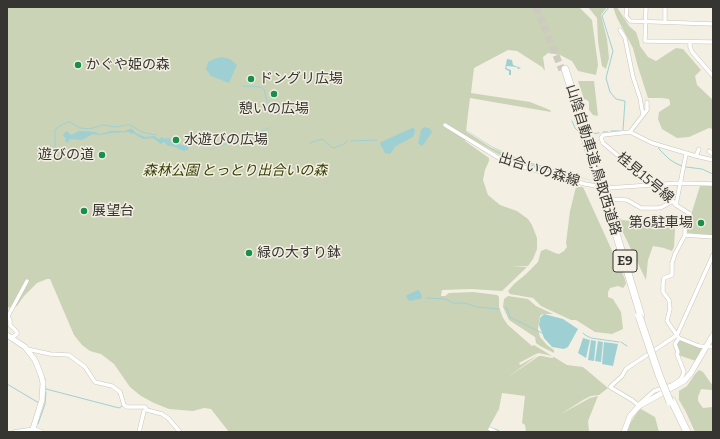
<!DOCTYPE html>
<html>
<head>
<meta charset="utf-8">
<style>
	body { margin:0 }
	#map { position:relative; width:720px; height:439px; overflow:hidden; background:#f3efe3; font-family:Bitter,serif }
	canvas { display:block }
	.frame { position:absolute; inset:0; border:8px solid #373531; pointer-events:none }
</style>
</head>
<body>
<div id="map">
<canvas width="720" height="439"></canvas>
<div class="frame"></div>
</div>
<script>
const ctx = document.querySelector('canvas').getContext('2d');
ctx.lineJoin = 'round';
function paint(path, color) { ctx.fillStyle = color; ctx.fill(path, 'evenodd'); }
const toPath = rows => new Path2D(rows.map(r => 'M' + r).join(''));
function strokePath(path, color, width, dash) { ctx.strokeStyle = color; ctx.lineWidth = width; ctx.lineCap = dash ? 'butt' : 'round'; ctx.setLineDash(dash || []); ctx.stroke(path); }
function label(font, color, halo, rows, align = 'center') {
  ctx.font = font + ' Bitter,"Noto Sans JP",serif'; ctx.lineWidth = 3; ctx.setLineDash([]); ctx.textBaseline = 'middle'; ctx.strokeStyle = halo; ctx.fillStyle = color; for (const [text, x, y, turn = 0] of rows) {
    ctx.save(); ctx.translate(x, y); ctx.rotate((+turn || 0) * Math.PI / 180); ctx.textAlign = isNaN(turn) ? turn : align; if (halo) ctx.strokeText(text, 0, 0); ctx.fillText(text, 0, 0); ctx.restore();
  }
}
paint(toPath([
	[7,7,579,7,592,20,598,65,596,75,578,71,572,61,560,55,548,53,543,57,545,71,542,67,517,51,508,50,474,68,471,93,530,102,550,110,551,112,470,98,466,131,490,147,520,161,577,179,511,160,498,154,465,135,465,141,489,158,489,161,485,170,483,180,488,195,500,205,517,211,528,219,532,225,537,238,537,249,533,259,528,266,512,267,527,267,502,291,471,289,442,290,441,296,445,296,449,293,473,292,497,295,499,297,499,307,503,318,508,325,532,346,534,345,552,356,539,353,536,354,519,363,520,365,538,355,508,377,539,356,542,356,552,358,554,357,567,365,583,367,608,388,599,395,591,396,583,400,561,414,590,398,598,396,588,421,589,432,526,432,525,425,522,423,525,396,502,393,499,409,488,429,494,432,229,432,211,409,204,408,193,411,169,409,154,403,141,396,130,387,114,364,101,354,90,351,82,345,74,335,50,279,47,279,37,283,24,296,17,306,11,308,7,307],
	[588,7,607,7,601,15,607,39,609,58,606,69,602,66,598,42,597,18],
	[613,7,617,7,629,26,636,32,639,41,640,46,648,57,656,61,676,48,683,49,701,70,695,76,697,85,713,100,713,129,709,128,689,137,677,138,662,129,658,119,659,112,670,105,670,102,669,99,661,98,648,98,638,67,633,48,617,18],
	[578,81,594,81,598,116,593,115,589,110,589,102,587,100,584,99],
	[700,186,713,186,713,235,712,236,688,233,686,231],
	[576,187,583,187,625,279,626,284,623,288,618,286,610,288,608,292,608,297,613,299,621,312,623,329,612,334,595,332,576,320,571,320,541,306,533,298,510,294,508,291,514,284,526,274,538,262,541,251,546,249,555,253,559,254,564,251,567,247,566,243,570,211],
	[614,214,622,220,631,221,639,229,654,214,665,218,673,223,675,230,674,247,672,251,664,248,653,246,648,260,646,280],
	[508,296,528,299,536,306,553,314,543,314,540,316,538,329,540,337,547,345,554,350,554,353,540,346,536,343,535,337,509,320,503,307,504,299],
	[679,339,703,348,696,361,678,355,676,344],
	[699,370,703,372,713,386,713,390,711,390,701,389,698,397,698,401,703,408,713,407,713,432,695,432,686,412,679,400,679,391,687,386,695,374],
	[641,409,655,417,659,432,627,432,629,425,638,411]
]), '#cbd3b6');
paint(toPath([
	[222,57,230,59,237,65,229,83,211,76,206,69,208,62,214,59],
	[507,59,512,60,513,65,521,68,518,69,517,67,507,66,506,68,511,70,511,75,509,75,509,71,505,69],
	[454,122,491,146,521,160,601,183,520,161,490,146],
	[274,126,260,133,210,150,209,150],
	[424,127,431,129,430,130,431,131,432,130,432,132,424,144,421,146,418,143,419,139,421,130],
	[412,128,414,128,415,131,413,137,396,146,390,154,385,153,380,144,381,142],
	[130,129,132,129,136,133,145,137,154,136,159,139,162,137,165,139,167,137,168,140,169,137,172,142,185,146,187,145,189,149,184,151,172,146,168,146,164,142,161,144,153,138,143,139,133,133,131,134,129,132,110,133,100,135,93,134,82,140,70,139,67,143,65,141,66,138,63,136,64,133,67,131,71,135,79,131,85,131,95,132,100,134,111,131,125,131],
	[418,290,420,291,422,298,411,301,408,300,406,296,407,295],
	[544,314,563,319,578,329,568,347,564,349,552,347,544,338,539,325,540,318],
	[583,338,590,340,586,358,578,353],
	[591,340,596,341,594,361,588,360],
	[598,341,603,342,601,362,595,361],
	[604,342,618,344,613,366,602,364]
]), '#9ed0d3');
strokePath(toPath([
	[609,7,602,16,613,51,606,78,610,92,616,99,625,101,623,130],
	[243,86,261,87,264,89,267,101,275,108,282,116],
	[572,121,575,128,579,132],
	[611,131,620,131],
	[603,132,608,132],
	[586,134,599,133],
	[351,141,377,140],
	[310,143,322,139,333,148,342,145,348,141],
	[659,147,659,149,669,159,677,164,682,166],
	[55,152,55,130,58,127,68,122,72,123,80,128,89,129,103,125,116,127,126,125,130,125,142,132,156,135],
	[686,167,702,169,713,174],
	[426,298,446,299,453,303,465,303,477,307,499,309],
	[505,308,507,308,510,317,542,333],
	[583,333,585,335,591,338,619,342],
	[621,342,627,346],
	[45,379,45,380],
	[7,384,39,403],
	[45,384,46,389,119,408,122,406],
	[38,424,45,404,46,392],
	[495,429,501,432]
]), '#9ed0d3', 1);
strokePath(toPath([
	[536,7,562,70]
]), '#cdcabf', 7, [7, 3.5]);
const street = toPath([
	[627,7,626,16,630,21,713,24],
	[646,7,645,41,713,42],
	[665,22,665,7],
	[620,30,625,38,633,77,640,98,643,115],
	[690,42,690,47,692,52,713,76],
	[445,125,502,160,516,165,585,184,608,188,680,183,713,184],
	[630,132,647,110,647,102],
	[709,151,713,154],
	[696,156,699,149],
	[713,160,696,156,652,143,630,132,603,135,601,138,603,143,646,179,648,182,661,188,676,205,690,214,685,229,685,235,675,254,672,263,672,275,664,278,663,284,663,292,669,300,670,309,667,321,679,338,699,346,713,347],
	[608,188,608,199,627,200,641,208,658,208,662,207,673,201],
	[676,205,686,154],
	[685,235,713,237],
	[8,317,10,320,10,325,17,332,17,334,11,338],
	[7,318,27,281],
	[27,349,50,354,69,355,85,367,95,382,112,386,120,392,124,405,127,407,145,407,147,410,162,414,168,418,180,432],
	[638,405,654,391,672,385,681,379,684,372,677,354,678,352,675,344,679,338],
	[639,406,632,400,610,387,622,376,626,369,677,335,713,255],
	[490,429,496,432],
	[14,432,34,429,42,432],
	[139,432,144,411]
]);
const secondary = toPath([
	[7,335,25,347,35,360,41,375,43,383,42,400,32,432],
	[624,432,630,416,639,406,684,381,691,373,713,335]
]);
const highway = toPath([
	[565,69,578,109],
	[608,207,641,316],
	[672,401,687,432]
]);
strokePath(street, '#c9c6ba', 4.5);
strokePath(secondary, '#c9c6ba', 6);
strokePath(highway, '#c9c6ba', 8);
strokePath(street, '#fff', 3.5);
strokePath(secondary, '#fff', 5);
strokePath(highway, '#fff', 7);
const highwayBridge = toPath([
	[576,110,607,208],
	[639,316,659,375,670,402]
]);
strokePath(highwayBridge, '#c9c6ba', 8, []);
strokePath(highwayBridge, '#fff', 7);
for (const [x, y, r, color] of [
	[78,65,4,"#188f4a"],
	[251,79,4,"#188f4a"],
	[274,94,4,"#188f4a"],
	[176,140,4,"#188f4a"],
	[102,155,4,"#188f4a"],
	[84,211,4,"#188f4a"],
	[701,223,4,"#188f4a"],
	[249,253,4,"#188f4a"]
]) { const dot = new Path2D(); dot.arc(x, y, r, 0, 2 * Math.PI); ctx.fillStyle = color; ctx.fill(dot); strokePath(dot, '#f3efe3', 1.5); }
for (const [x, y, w] of [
	[625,261,24]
]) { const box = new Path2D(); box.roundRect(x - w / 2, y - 11, w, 22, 3); ctx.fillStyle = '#f3efe3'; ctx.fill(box); strokePath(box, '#373531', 1); }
label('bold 13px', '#373531', null, [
	["E9",625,261]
]);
label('14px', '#373531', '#f3efe3', [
	["かぐや姫の森",86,65],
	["ドングリ広場",259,79],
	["憩いの広場",274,109,"center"],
	["水遊びの広場",184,140],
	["遊びの道",94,155,"right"],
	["展望台",92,211],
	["第6駐車場",693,223,"right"],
	["緑の大すり鉢",257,253]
], 'left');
label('14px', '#373531', '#f3efe3', [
	["山陰自動車道;鳥取西道路",593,160,73],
	["出合いの森線",539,170,17],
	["桂見15号線",645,178,40]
]);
label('italic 14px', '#364001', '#f3efe3', [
	["森林公園 とっとり出合いの森",235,171]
]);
</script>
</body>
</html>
